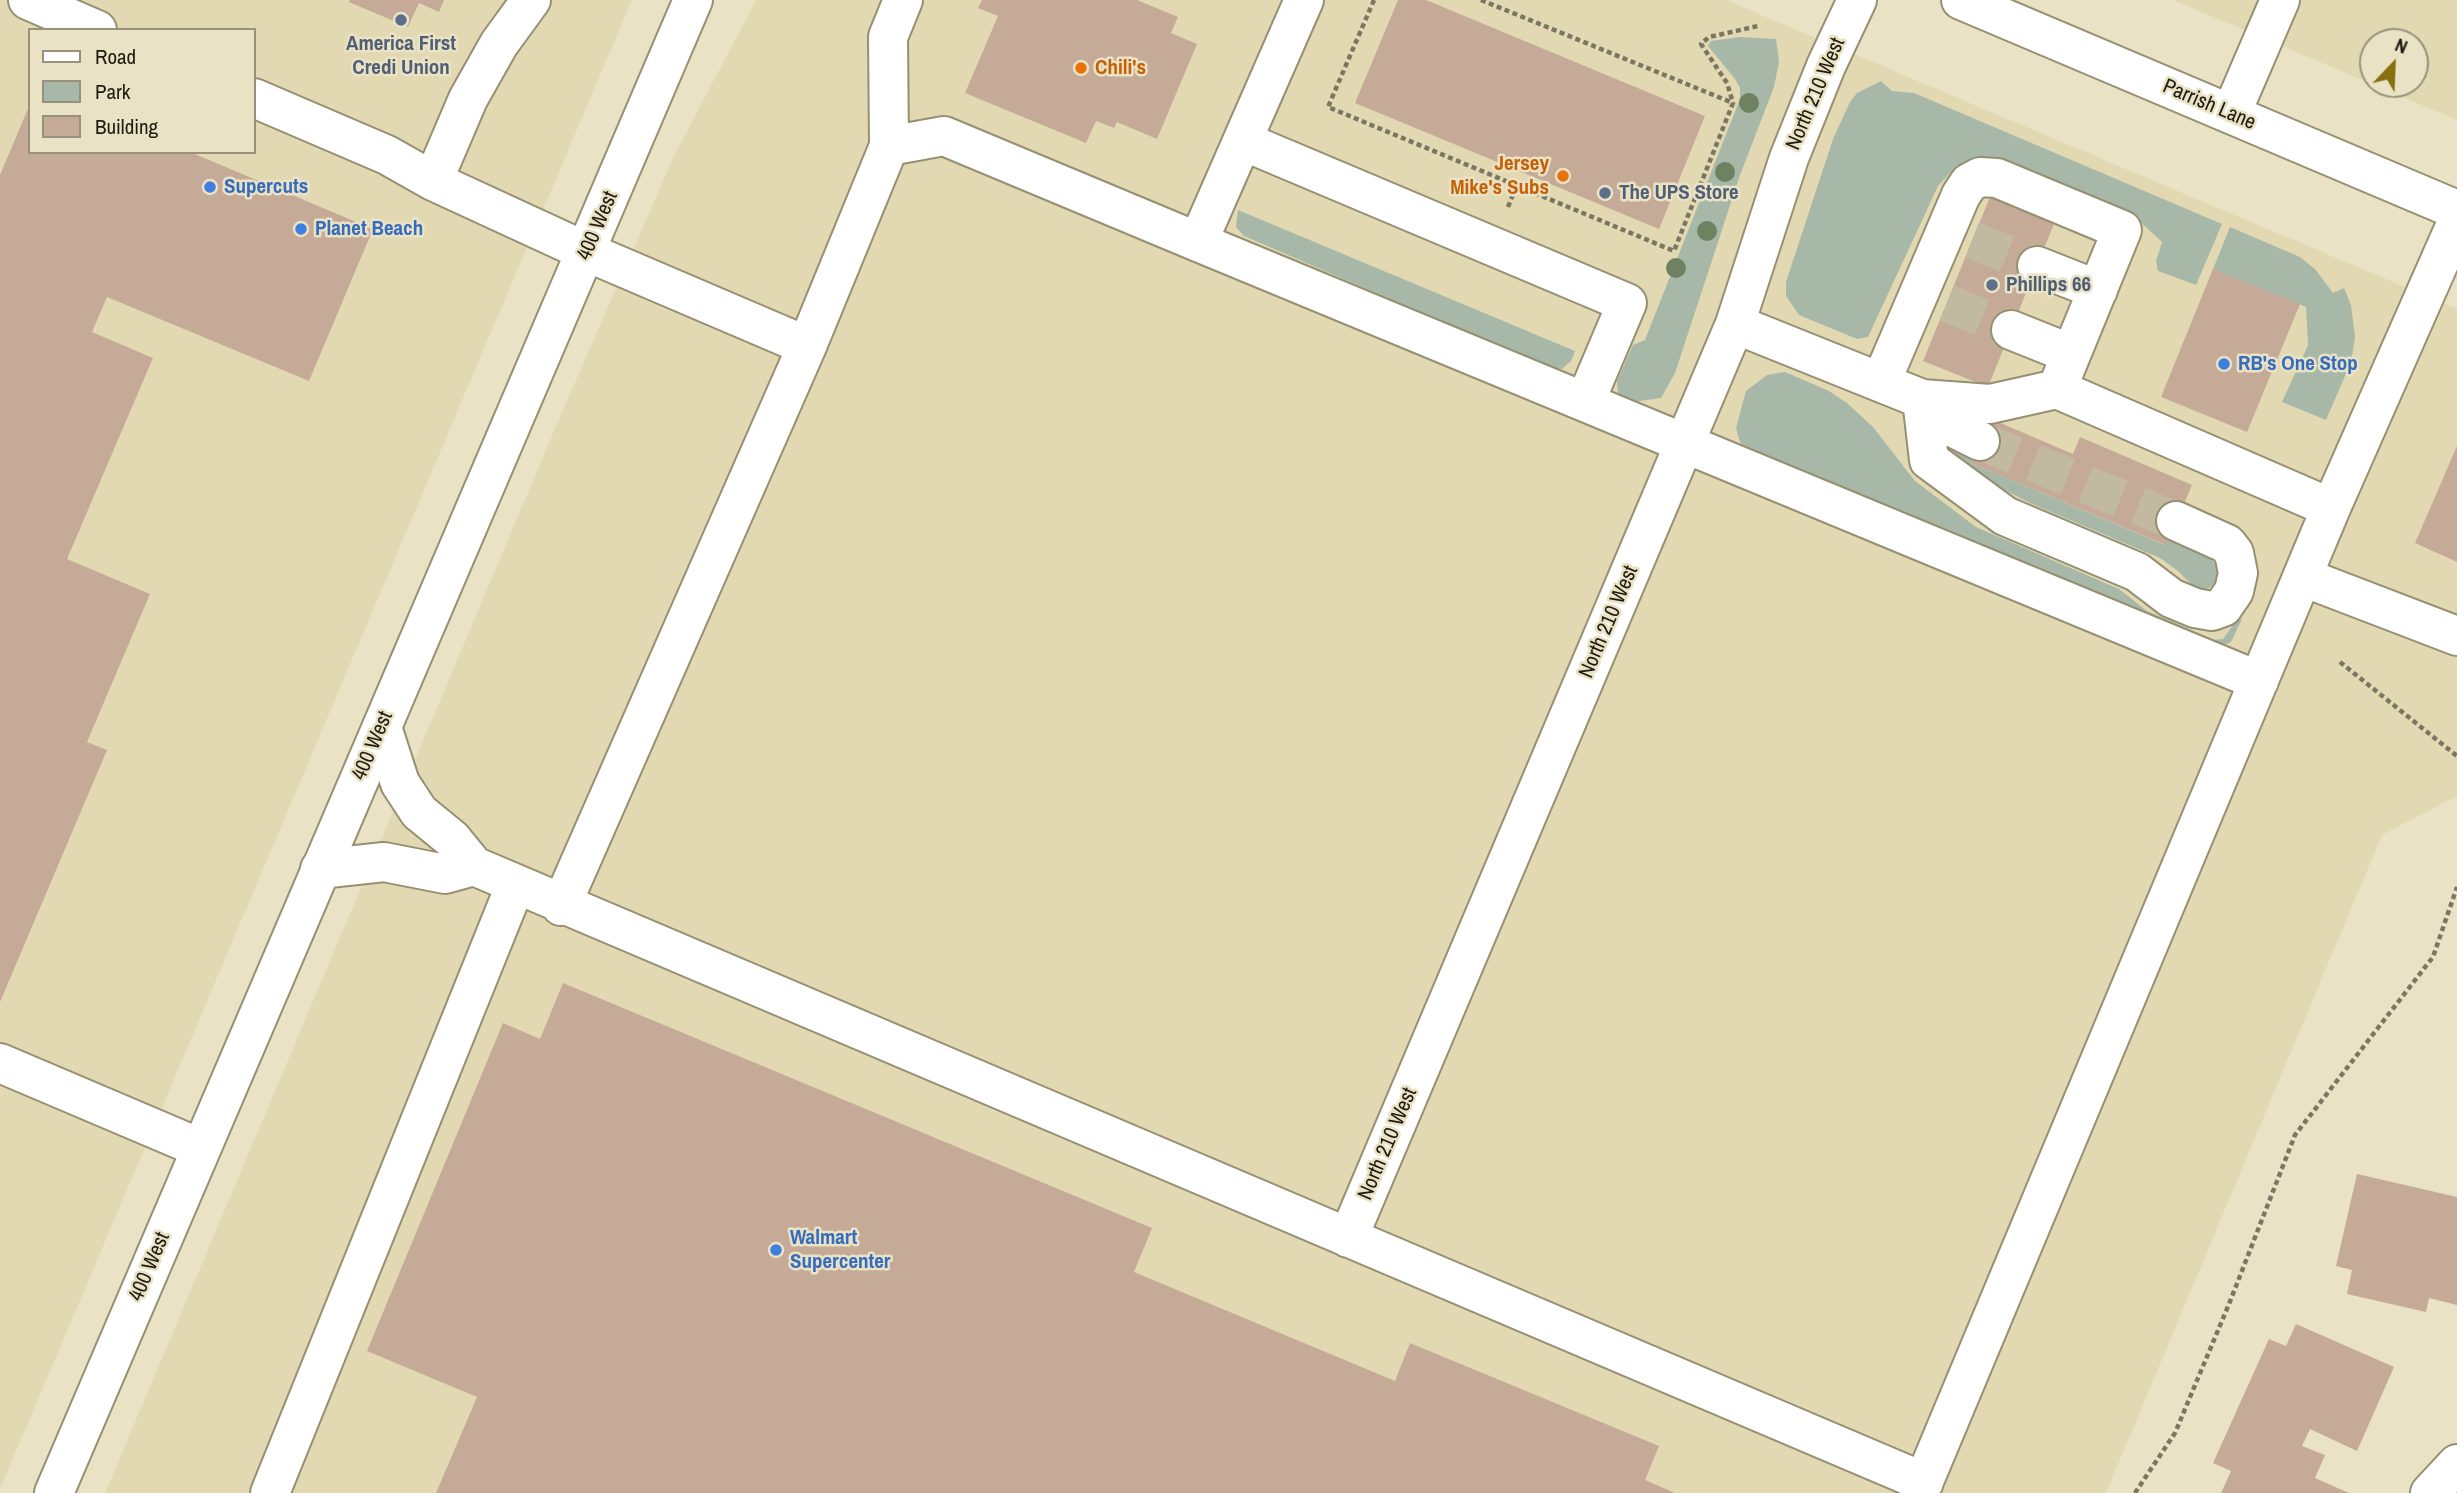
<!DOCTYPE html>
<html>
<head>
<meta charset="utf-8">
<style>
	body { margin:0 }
	#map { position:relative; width:2457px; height:1493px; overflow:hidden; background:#eae2c4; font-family:"Archivo Narrow",sans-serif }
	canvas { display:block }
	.legend { position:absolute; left:28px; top:28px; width:228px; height:126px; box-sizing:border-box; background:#eae2c4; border:2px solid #98927c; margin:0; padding:9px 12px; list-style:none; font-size:21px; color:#1e1b10 }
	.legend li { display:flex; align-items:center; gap:14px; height:35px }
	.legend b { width:35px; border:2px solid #98927c }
	.north { position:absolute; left:2359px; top:28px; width:70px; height:70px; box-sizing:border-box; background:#eae2c4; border:2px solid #98927c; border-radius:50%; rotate:23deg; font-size:19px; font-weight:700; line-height:28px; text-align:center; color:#1e1b10 }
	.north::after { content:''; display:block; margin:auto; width:24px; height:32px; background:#856f0f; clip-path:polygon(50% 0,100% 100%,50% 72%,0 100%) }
</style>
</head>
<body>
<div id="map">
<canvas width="2457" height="1493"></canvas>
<ul class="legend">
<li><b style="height:9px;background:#fff"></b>Road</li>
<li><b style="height:19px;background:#a8b8a8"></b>Park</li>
<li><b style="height:19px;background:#c5aa97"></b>Building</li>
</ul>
<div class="north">N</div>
</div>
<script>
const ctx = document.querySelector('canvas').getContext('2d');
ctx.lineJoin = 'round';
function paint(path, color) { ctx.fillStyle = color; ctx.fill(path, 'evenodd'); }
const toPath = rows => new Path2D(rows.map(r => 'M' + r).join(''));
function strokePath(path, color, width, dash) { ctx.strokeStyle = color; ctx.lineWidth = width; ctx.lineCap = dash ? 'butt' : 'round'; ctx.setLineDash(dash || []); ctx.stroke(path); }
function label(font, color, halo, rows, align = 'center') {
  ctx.font = font + ' "Archivo Narrow",sans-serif'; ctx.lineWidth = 5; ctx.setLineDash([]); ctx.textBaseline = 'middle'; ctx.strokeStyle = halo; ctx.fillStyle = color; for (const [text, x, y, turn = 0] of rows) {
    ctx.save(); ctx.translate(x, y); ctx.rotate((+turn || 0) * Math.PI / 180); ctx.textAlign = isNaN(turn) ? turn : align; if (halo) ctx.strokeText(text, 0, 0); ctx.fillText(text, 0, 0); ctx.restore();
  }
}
paint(toPath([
	[0,0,632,0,0,1489],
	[30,30,254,30,254,152,30,152],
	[756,0,1726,0,2457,309,2457,796,2382,835,2106,1493,105,1493,562,412,674,156],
	[2173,0,2457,0,2457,120],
	[2373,42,2415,42,2415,84,2373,84]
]), '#e2d9b3');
paint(toPath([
	[1740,37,1776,39,1779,62,1774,87,1740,175,1675,373,1661,398,1632,402,1618,393,1617,381,1633,345,1645,340,1740,99,1740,88,1735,79,1708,46,1711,41],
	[1881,81,1892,91,1914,93,2222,224,2196,285,2158,271,2156,261,2162,242,2136,218,1973,162,1951,172,1938,186,1868,337,1857,339,1799,315,1786,296,1786,282,1833,139,1850,102,1857,93],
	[1238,210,1575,351,1571,361,1562,369,1545,366,1244,236,1236,227],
	[2230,227,2300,257,2315,269,2333,293,2344,288,2351,305,2355,337,2351,362,2326,420,2282,402,2308,345,2306,307,2213,269],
	[1785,372,1829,391,1847,403,1873,427,1915,481,1976,527,2119,589,2147,611,2213,640,2223,639,2236,621,2242,619,2231,642,2219,647,1748,450,1740,442,1736,428,1746,391,1767,375],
	[1952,444,1975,453,1971,463,2165,545,2169,539,2205,555,2217,565,2216,581,2209,588,2198,591,2178,571,2160,558,2032,504,1991,483,1952,451]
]), '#a8b8a8');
paint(toPath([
	[350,0,444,0,439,12,419,3,408,27,349,2],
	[982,0,1137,0,1178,17,1171,33,1197,44,1157,139,1117,122,1114,128,1096,121,1086,143,965,93,998,16,978,8],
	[1398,0,1426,0,1705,116,1659,229,1355,103],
	[30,104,30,152,190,152,373,229,309,381,107,297,92,332,153,358,67,559,150,594,87,742,107,750,0,1002,0,175],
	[1992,192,2056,219,1988,387,1923,361],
	[2213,269,2300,304,2247,432,2161,397],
	[1989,418,2073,454,2080,437,2192,485,2166,545,1971,463],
	[2457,446,2457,562,2415,543],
	[563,983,1152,1228,1134,1272,1395,1381,1410,1343,1659,1446,1645,1480,1675,1493,436,1493,477,1397,367,1351,503,1023,540,1039],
	[2357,1174,2457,1197,2457,1305,2429,1298,2426,1312,2347,1294,2352,1270,2336,1266],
	[2296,1324,2394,1367,2357,1451,2310,1429,2302,1446,2325,1455,2315,1478,2349,1493,2221,1493,2231,1471,2213,1463,2269,1339,2286,1346]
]), '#c5aa97');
strokePath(toPath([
	[1972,240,2037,266],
	[1947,303,2011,330],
	[1980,441,2176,521]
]), '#c1baa0', 38, [38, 19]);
const minor = toPath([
	[28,0,97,30],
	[1304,0,1198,242,2259,681],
	[254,98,387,155,433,181,587,252,807,346,889,146,888,37,903,0],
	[2231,114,2280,0],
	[1243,141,1627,303,1585,402],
	[889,146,944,136,1198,242],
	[433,181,468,99,499,44,531,0],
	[2037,266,2098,290],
	[1735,324,1922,399,1990,404,2057,389,2331,508],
	[2011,330,2071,354],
	[1881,382,1961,195,1969,183,1980,177,1997,178,2122,230,2057,389],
	[1922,399,1929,460,2005,516,2137,572,2171,598,2195,608,2212,611,2223,607,2234,591,2238,573,2234,553,2227,544,2176,521],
	[1922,399,1954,428,1980,441],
	[2303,577,2457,636],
	[382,727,400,783,419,812,452,839,474,866,1924,1482],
	[320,869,384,862,445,874,474,866],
	[561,906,807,346],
	[0,1063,200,1148],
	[1348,1238,1735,324,1789,158,1826,66,1857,0],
	[270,1493,515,886],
	[1919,1493,2331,508,2457,222],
	[2430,1493,2457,1464]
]);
const major = toPath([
	[1961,0,2457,210],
	[54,1493,693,0]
]);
strokePath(minor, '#968f72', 42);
strokePath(major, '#968f72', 42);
strokePath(toPath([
	[1374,0,1328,107,1674,251,1733,103,1727,83,1701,44,1709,37,1758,26],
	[1481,0,1733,103],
	[1508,207,1517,185],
	[2340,662,2457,756],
	[2135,1493,2175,1433,2229,1304,2295,1135,2433,957,2457,887]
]), '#7b7662', 4.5, [5, 3.5]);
strokePath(minor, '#fff', 38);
strokePath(major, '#fff', 38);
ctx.fillStyle = '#6e8161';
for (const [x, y] of [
	[1749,103],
	[1725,172],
	[1707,231],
	[1676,268]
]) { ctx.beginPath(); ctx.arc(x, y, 10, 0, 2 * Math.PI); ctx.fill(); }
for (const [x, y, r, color] of [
	[401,20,7,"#5c6f8a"],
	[1081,68,7,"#e8710a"],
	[1563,176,7,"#e8710a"],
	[210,187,7,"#3f7fe0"],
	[1605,193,7,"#5c6f8a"],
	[301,229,7,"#3f7fe0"],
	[1992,285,7,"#5c6f8a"],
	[2224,364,7,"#3f7fe0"],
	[776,1250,7,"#3f7fe0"]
]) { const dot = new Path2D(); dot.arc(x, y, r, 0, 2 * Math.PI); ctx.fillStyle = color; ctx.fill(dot); strokePath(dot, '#eae2c4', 2.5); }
label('bold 21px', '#4e5e75', '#eae2c4', [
	["America First",401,44,"center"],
	["Credi Union",401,68,"center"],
	["The UPS Store",1619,193],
	["Phillips 66",2006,285]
], 'left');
label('bold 21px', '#c56008', '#eae2c4', [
	["Chili's",1095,68],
	["Jersey",1549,164,"right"],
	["Mike's Subs",1549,188,"right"]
], 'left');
label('21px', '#1e1b10', '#eae2c4', [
	["North 210 West",1816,94,-67],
	["Parrish Lane",2209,105,23],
	["400 West",598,226,-67],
	["North 210 West",1609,622,-67],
	["400 West",373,746,-67],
	["North 210 West",1388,1144,-67],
	["400 West",150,1267,-67]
]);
label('bold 21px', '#366cbe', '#eae2c4', [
	["Supercuts",224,187],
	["Planet Beach",315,229],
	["RB's One Stop",2238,364],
	["Walmart",790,1238],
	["Supercenter",790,1262]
], 'left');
</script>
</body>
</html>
